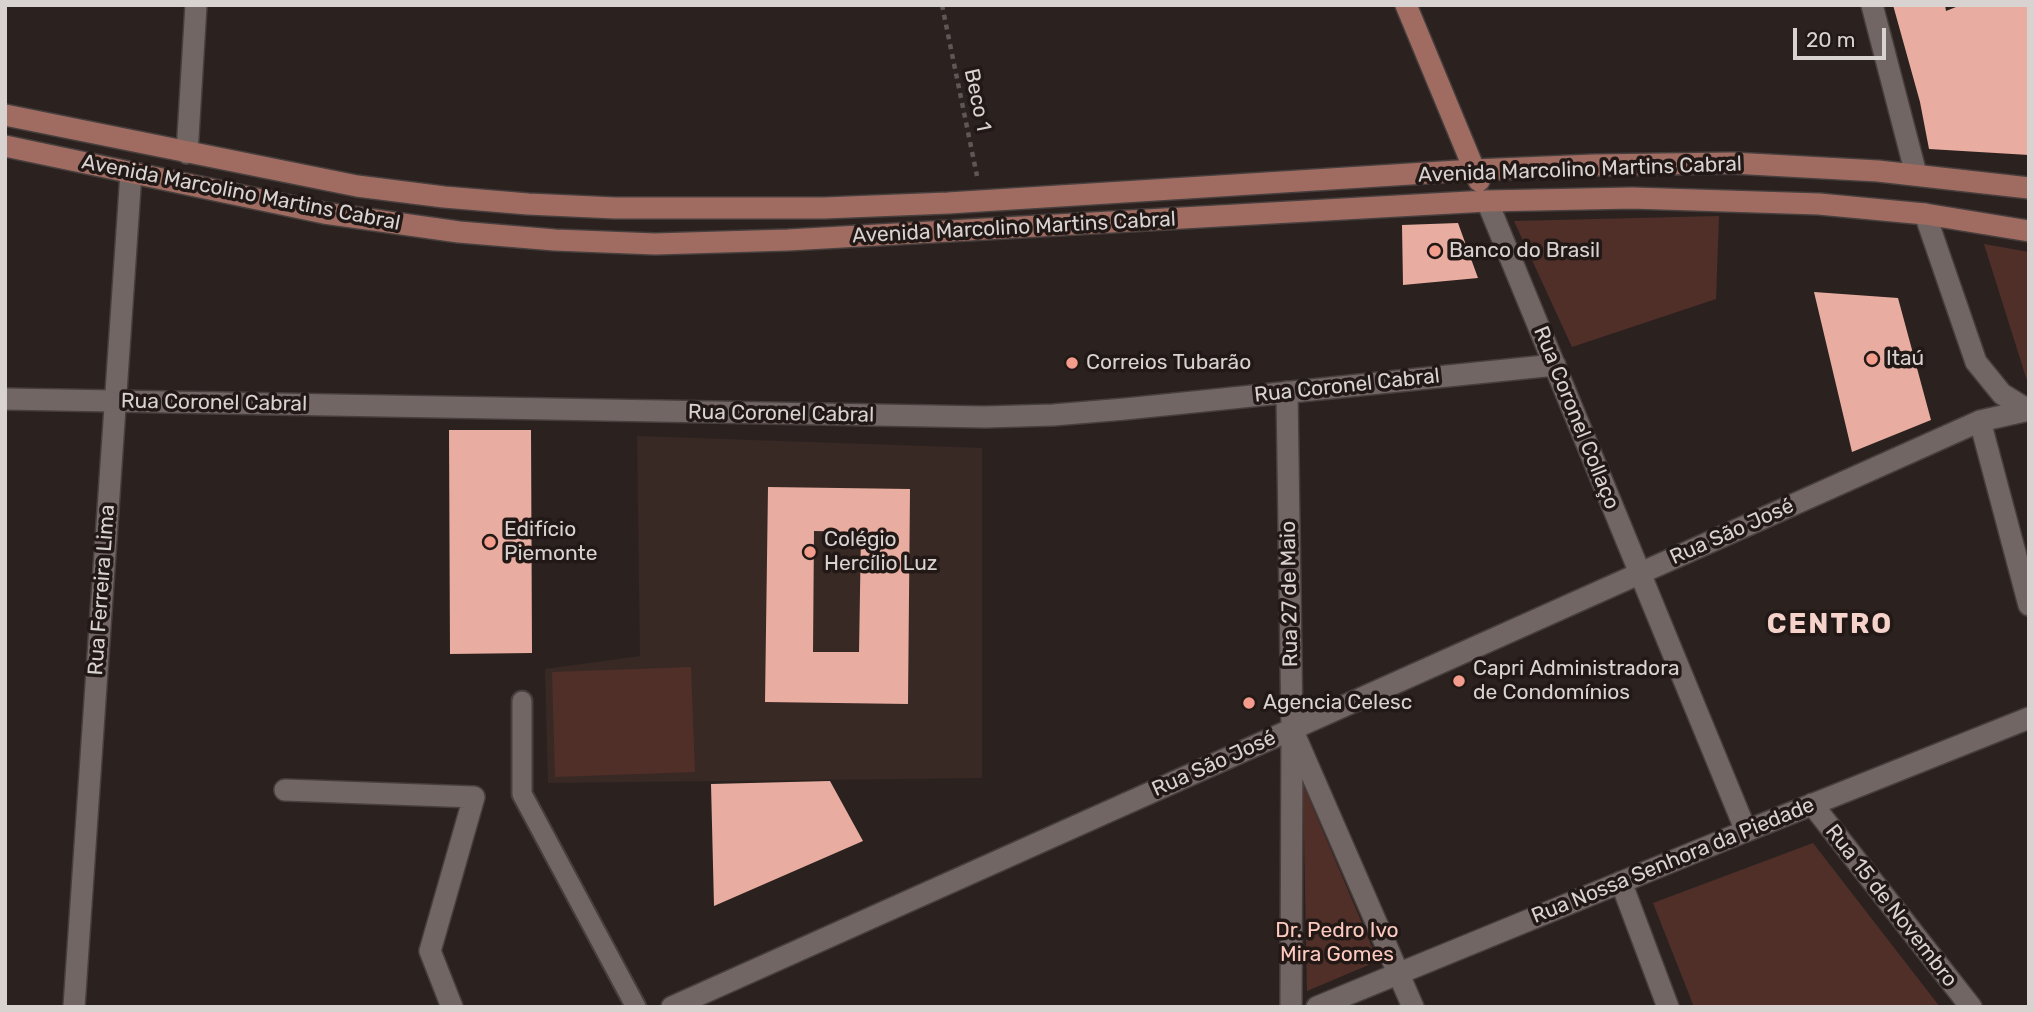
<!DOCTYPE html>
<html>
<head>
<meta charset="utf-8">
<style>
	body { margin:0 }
	#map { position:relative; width:2034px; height:1012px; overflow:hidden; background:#2b2220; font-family:Rubik,sans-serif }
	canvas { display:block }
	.frame { position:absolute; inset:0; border:7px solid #d8d2d0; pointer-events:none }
	.scale { position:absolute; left:1793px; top:28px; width:93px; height:32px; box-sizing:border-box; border:4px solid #d8d2d0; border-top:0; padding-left:9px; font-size:21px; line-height:24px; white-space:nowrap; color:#d8d2d0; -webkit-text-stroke:5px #221917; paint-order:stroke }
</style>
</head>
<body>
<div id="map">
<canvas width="2034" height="1012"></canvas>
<div class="frame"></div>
<div class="scale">20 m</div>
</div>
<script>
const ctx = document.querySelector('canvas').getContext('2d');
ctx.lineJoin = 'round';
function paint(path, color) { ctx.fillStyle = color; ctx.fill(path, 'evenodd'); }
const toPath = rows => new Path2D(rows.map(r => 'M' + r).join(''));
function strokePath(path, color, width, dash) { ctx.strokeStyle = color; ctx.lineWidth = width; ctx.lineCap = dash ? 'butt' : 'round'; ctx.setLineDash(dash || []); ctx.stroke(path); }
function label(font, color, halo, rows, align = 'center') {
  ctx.font = font + ' Rubik,sans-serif'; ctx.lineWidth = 7; ctx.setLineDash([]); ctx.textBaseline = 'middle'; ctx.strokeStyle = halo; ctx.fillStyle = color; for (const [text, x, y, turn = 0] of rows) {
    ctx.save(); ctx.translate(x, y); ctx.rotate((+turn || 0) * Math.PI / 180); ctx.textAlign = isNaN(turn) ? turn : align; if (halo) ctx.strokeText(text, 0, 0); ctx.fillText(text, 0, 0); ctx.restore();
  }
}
paint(toPath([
	[637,436,982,448,982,778,548,783,545,669,640,656]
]), '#382925');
paint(toPath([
	[1719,216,1716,299,1572,347,1514,221],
	[1984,244,2029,252,2029,387],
	[691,667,695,772,555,777,552,672],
	[1303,784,1378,961,1307,991],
	[1813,843,1940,1007,1694,1007,1653,903]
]), '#502f29');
paint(toPath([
	[1893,5,1945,5,1946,11,1961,5,2029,5,2029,155,1929,149,1920,102],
	[1458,223,1478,278,1403,285,1402,225],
	[1814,292,1898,298,1931,420,1852,452],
	[449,430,531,430,532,653,450,654],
	[768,487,910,489,908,704,765,702],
	[814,531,861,532,859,652,813,652],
	[830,781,863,841,714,906,711,784]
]), '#e8ada0');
const lane = toPath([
	[522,701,522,794,636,1007]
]);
const street = toPath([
	[1872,5,1916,174],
	[187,153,196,5],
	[1287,392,1292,729,1291,1007],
	[1295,736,1413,1007],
	[285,790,474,797,430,951,452,1007],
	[1621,882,1668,1007],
	[74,1007,131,173],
	[1317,1007,1746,831]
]);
const secondary = toPath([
	[1487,201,1746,831,2029,718],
	[1925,214,1976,362,2002,394,2028,410],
	[5,399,985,417,1053,415,1125,409,1555,365],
	[1980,421,2029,605],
	[1812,804,1971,1007],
	[672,1007,1980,421,2029,410]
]);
const primary = toPath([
	[1406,5,1479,181],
	[5,115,357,186,444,197,528,204,615,208,824,208,948,203,1474,170,1594,165,1732,163,1878,171,2029,188],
	[5,146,324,213,459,232,555,240,655,244,788,240,1487,201,1632,198,1819,204,1925,214,2029,231]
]);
strokePath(lane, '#473f3d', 23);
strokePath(street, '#473f3d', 24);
strokePath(secondary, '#473f3d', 24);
strokePath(primary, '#473f3d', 24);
strokePath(toPath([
	[942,5,977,176]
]), '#5f5755', 4.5, [5, 5]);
strokePath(lane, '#726664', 19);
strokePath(street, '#726664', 21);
strokePath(secondary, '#726664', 21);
strokePath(primary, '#a06c62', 21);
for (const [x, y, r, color] of [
	[1435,251,7,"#f49d8c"],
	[1872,359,7,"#f49d8c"],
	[1072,363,7,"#f49d8c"],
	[490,542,7,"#f49d8c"],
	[810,552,7,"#f49d8c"],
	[1459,681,7,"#f49d8c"],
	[1249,703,7,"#f49d8c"]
]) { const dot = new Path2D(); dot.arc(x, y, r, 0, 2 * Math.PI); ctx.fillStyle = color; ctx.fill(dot); strokePath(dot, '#221917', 2.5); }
label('21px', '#d8d2d0', '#221917', [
	["Beco 1",977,100,78],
	["Avenida Marcolino Martins Cabral",1580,170,-2],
	["Avenida Marcolino Martins Cabral",241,193,11],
	["Avenida Marcolino Martins Cabral",1014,228,-3],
	["Rua Coronel Cabral",1347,386,-6],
	["Rua Coronel Cabral",214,403,1],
	["Rua Coronel Cabral",781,414,1],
	["Rua Coronel Collaço",1576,418,68],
	["Rua São José",1732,532,-24],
	["Rua Ferreira Lima",102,590,-86],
	["Rua 27 de Maio",1290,594,-91],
	["Rua São José",1214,764,-24],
	["Rua Nossa Senhora da Piedade",1673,861,-22],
	["Rua 15 de Novembro",1891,906,52]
]);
label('21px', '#d8d2d0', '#221917', [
	["Banco do Brasil",1449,251],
	["Itaú",1886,359],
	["Correios Tubarão",1086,363],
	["Edifício",504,530],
	["Piemonte",504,554],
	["Colégio",824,540],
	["Hercílio Luz",824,564],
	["Capri Administradora",1473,669],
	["de Condomínios",1473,693],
	["Agencia Celesc",1263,703]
], 'left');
label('21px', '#fecabf', '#221917', [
	["Dr. Pedro Ivo",1337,931],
	["Mira Gomes",1337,955]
]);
ctx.letterSpacing = '2px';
label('bold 28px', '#f5d3cb', '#221917', [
	["CENTRO",1830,625]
]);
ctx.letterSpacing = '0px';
</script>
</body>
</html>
